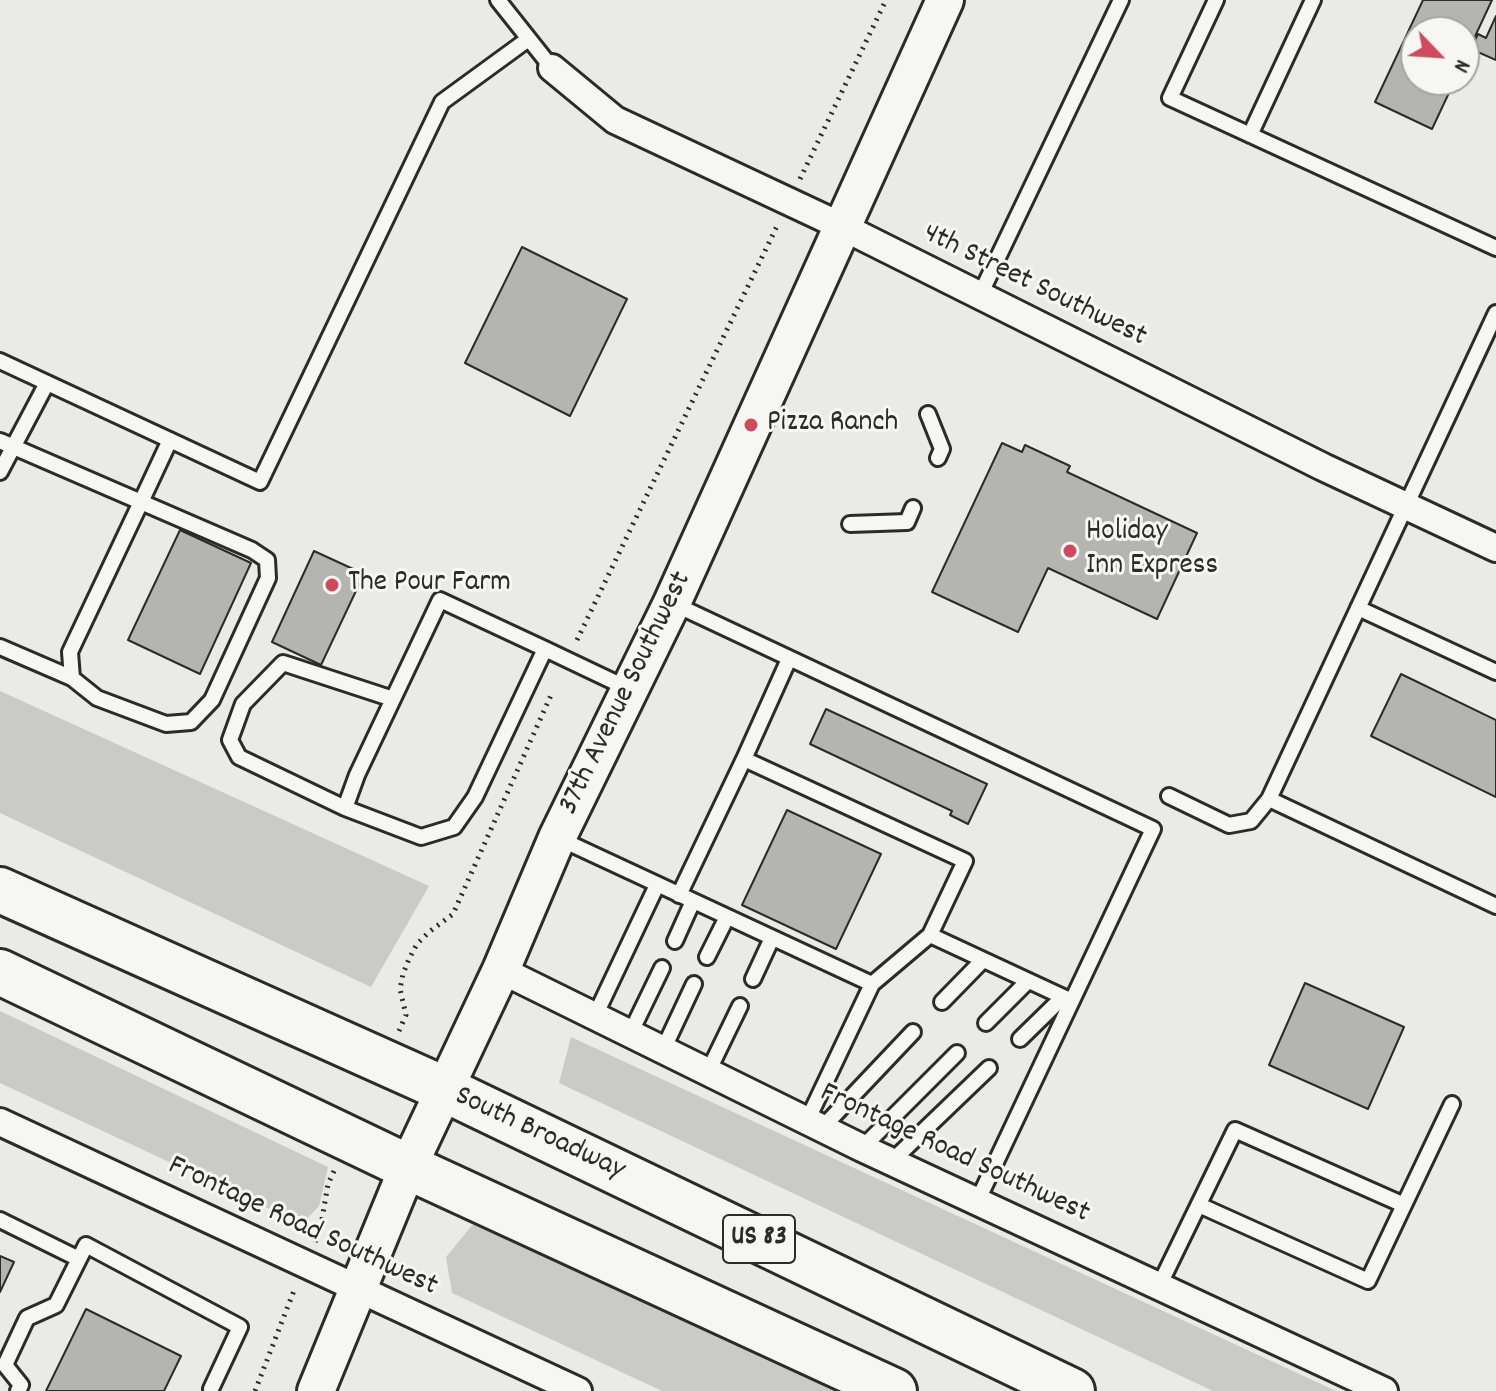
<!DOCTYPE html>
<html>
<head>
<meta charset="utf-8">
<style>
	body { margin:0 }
	#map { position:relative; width:1496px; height:1391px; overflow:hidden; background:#eaeae6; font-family:Dekko,sans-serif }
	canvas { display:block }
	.north { position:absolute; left:1400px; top:16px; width:80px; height:80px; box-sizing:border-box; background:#f6f6f2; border:2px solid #a5a5a2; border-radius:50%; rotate:115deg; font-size:22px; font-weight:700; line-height:32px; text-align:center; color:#2b2b2b }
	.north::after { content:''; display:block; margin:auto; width:28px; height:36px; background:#d1495b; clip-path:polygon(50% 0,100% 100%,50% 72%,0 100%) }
</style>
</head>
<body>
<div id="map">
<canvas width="1496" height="1391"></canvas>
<div class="north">N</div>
</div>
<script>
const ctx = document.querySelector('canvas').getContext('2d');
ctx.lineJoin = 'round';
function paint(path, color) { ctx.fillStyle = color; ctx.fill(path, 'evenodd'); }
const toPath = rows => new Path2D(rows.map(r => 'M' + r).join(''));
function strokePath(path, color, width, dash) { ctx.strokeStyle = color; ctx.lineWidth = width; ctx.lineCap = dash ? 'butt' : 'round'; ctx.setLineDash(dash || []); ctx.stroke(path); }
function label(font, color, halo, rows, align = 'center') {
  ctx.font = font + ' Dekko,sans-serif'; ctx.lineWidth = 6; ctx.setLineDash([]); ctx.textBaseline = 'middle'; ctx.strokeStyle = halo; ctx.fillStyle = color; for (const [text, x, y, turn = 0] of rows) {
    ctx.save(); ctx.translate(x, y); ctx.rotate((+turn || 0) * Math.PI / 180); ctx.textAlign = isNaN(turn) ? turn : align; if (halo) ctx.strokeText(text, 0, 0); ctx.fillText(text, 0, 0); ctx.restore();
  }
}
paint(toPath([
	[0,691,429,886,371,987,0,813],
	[0,1011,328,1167,319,1206,302,1224,0,1083],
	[571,1037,1336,1391,1213,1391,559,1083],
	[474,1223,835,1391,662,1391,452,1293,446,1257]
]), '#cacac7');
const building = toPath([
	[1423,0,1492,0,1464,60,1464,32,1416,32,1416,80,1455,80,1432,129,1375,102,1423,0],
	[1496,16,1496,60,1471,49,1478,34,1486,38,1496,16],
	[522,247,627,299,570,416,465,363,522,247],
	[1002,443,1022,452,1025,445,1070,466,1067,472,1197,533,1157,619,1048,568,1018,632,932,592,1002,443],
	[180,530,251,563,200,674,128,640,180,530],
	[314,551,364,574,321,665,272,642,314,551],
	[1401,674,1496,720,1496,797,1371,736,1401,674],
	[826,709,987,784,968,824,950,815,952,811,810,744,826,709],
	[787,810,881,854,836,949,742,905,787,810],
	[1305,983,1404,1027,1368,1109,1269,1065,1305,983],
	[0,1256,14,1262,0,1292,0,1256],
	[86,1309,181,1356,164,1391,46,1391,86,1309]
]);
paint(building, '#b4b4b1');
strokePath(building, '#2b2b2b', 2);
const lane = toPath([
	[498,0,552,68],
	[1216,0,1170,98,1496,248],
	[1250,135,1313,0],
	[980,295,1121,0],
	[0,361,260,482,442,102,527,40],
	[928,414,942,449,938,458],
	[0,441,141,502,252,550,267,560,268,578,212,700,191,722,166,724,97,698,72,678,70,652,141,502,170,440],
	[0,472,47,383],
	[850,524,907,522,913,508],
	[672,603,1153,829,977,1202],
	[1358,608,1496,672],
	[0,647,72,678],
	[545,649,475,797,454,827,421,837,345,808,357,775,440,600,545,649,568,660,629,689],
	[744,759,789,659],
	[1169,796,1229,825,1251,821,1269,799,1496,313],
	[1269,799,1496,906],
	[345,808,239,757,230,740,243,704,283,663,393,699],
	[558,838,872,984],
	[679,895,744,759,965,861,930,935],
	[675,941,693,901],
	[707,957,727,917],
	[753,979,772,938],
	[942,1002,983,960],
	[595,1016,657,885],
	[986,1023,1028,981],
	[630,1034,662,968],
	[1020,1039,1063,997],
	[663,1050,694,984],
	[708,1072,740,1006],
	[807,1121,872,984,930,935,1072,1001],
	[822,1128,913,1032],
	[862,1148,957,1053],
	[891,1162,989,1068],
	[1404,1205,1452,1104],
	[0,1220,79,1259],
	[1159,1286,1235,1130,1404,1205,1368,1281,1199,1205],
	[18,1391,21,1385,5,1365,27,1318,56,1305,86,1245,240,1327,211,1389]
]);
const street = toPath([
	[552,68,615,120,841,226,1323,467,1496,548],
	[501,970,862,1148,1384,1391],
	[0,1122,578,1391]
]);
const secondary = toPath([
	[316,1391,408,1167,501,970,557,838,672,603,945,0]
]);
const highway = toPath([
	[0,890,444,1089,1072,1391],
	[0,972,408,1167,894,1391]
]);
strokePath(lane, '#2b2b2b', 20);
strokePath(street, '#2b2b2b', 32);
strokePath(secondary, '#2b2b2b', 42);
strokePath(highway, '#2b2b2b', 50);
strokePath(toPath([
	[800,179,886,0],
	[577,640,778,224],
	[399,1031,406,1015,400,989,403,974,409,959,417,944,429,932,453,914,552,693],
	[315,1242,320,1231,328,1184,334,1171],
	[255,1391,295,1288]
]), '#2b2b2b', 5, [2, 6]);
strokePath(lane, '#f6f6f2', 14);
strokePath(street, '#f6f6f2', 26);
strokePath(secondary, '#f6f6f2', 36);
strokePath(highway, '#f6f6f2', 44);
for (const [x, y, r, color] of [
	[751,425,8,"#d1495b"],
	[1070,551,8,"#d1495b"],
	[332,585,8,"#d1495b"]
]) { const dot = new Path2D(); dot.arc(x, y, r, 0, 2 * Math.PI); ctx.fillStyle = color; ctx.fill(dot); strokePath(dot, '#f6f6f2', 3); }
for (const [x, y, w] of [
	[759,1239,72]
]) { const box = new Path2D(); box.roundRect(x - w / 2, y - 24, w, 48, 6); ctx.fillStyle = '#f6f6f2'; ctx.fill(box); strokePath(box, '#2b2b2b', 2); }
label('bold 28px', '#2b2b2b', null, [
	["US 83",759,1239]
]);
label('30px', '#2b2b2b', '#f6f6f2', [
	["4th Street Southwest",1034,287,26],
	["37th Avenue Southwest",627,694,-64],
	["South Broadway",539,1135,25],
	["Frontage Road Southwest",954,1155,25],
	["Frontage Road Southwest",302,1228,25]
]);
label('30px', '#2b2b2b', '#f6f6f2', [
	["Pizza Ranch",767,425],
	["Holiday",1086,534],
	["Inn Express",1086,568],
	["The Pour Farm",348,585]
], 'left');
</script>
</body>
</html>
